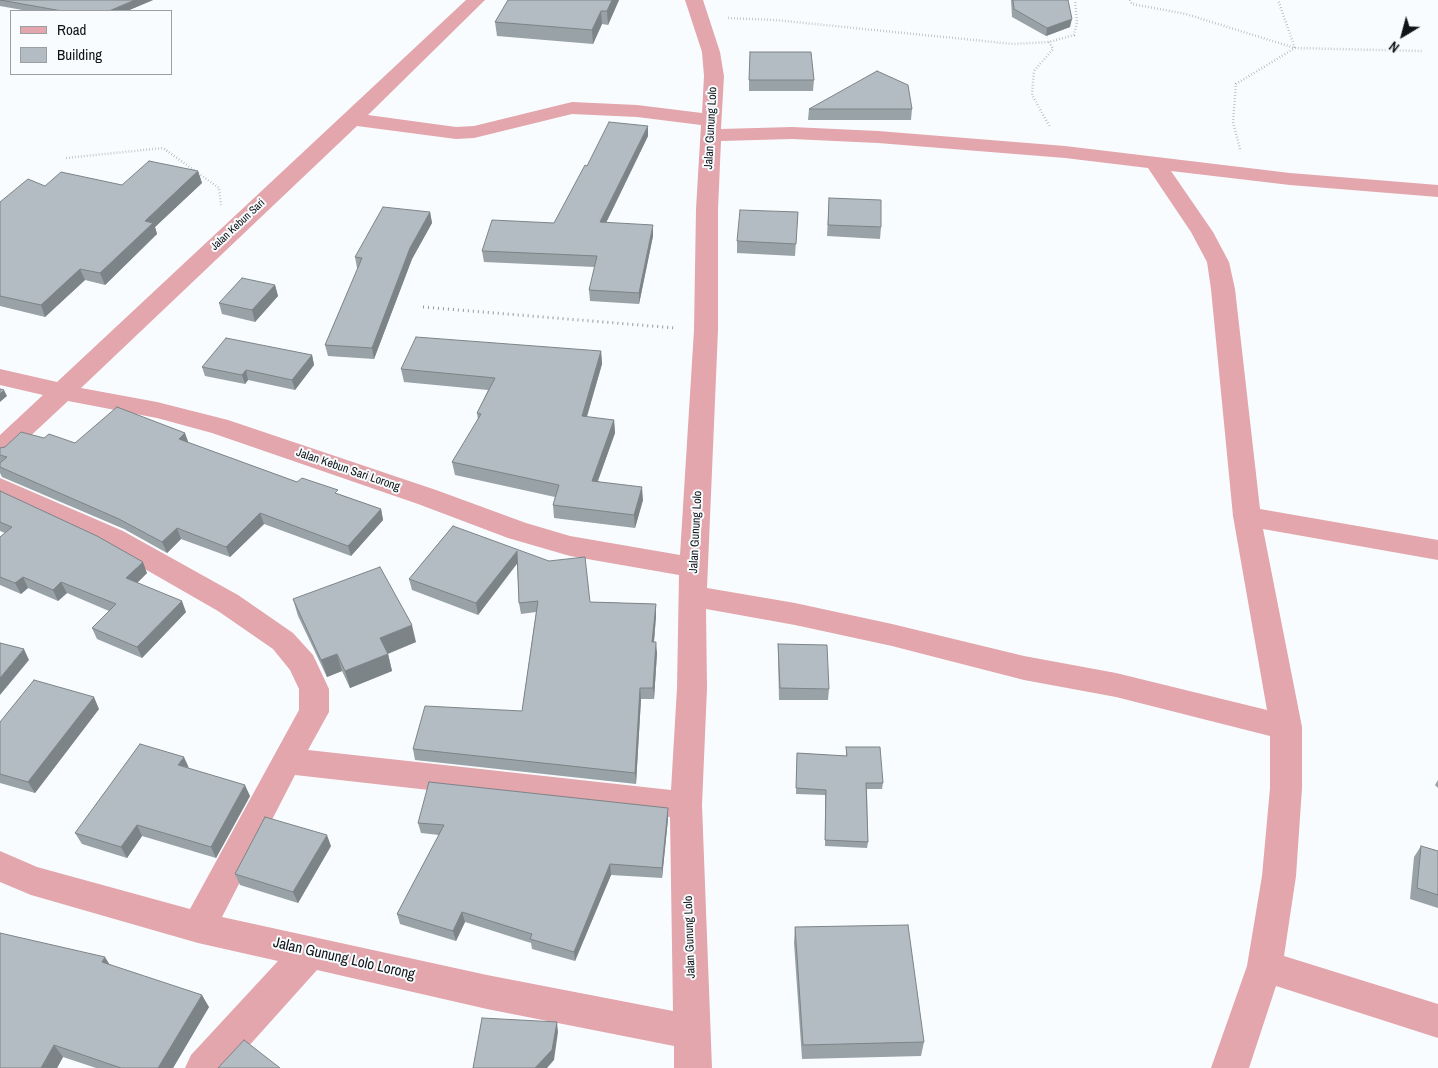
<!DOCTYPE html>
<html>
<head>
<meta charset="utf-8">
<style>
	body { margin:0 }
	#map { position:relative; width:1438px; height:1068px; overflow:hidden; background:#f8fcfe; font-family:"Archivo Narrow",sans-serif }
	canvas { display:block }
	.legend { position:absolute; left:10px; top:10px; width:162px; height:65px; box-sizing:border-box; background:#f8fcfe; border:1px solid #9b9fa1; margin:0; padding:6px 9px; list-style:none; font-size:15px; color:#101416 }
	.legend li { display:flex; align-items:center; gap:10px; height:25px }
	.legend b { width:25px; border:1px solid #9b9fa1 }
	.north { position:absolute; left:1378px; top:10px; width:50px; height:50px; -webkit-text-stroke:4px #f8fcfe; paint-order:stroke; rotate:217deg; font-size:14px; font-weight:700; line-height:20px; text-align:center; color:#101416 }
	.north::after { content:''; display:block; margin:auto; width:18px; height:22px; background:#101416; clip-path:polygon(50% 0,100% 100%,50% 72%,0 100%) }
</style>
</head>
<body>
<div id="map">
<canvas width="1438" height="1068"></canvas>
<ul class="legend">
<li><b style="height:6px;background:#e2a6ac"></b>Road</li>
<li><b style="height:14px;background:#b2bcc2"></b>Building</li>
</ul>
<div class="north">N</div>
</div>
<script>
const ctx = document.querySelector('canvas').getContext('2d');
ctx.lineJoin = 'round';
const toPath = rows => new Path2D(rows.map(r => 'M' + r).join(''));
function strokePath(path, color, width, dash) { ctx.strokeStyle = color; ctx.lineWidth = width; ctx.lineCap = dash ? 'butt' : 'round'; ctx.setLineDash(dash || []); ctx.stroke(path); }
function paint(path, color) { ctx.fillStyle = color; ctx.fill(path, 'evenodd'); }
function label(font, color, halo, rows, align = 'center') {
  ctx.font = font + ' "Archivo Narrow",sans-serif'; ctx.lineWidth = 4; ctx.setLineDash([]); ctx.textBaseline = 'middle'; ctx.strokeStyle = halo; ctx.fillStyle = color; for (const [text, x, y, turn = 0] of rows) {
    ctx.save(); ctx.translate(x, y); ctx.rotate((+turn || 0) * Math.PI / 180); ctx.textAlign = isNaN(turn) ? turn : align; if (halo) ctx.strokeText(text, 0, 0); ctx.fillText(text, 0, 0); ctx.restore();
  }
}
strokePath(toPath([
	[1130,0,1132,4,1186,14,1295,48,1278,0],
	[728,18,775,20,1013,44,1049,42,1074,35,1077,22,1075,0],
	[1049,42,1053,49,1034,71,1032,95,1050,127],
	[1240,149,1233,122,1236,84,1295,48,1422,51],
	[66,158,163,148,219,188,221,205]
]), '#95999b', 2.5, [0.5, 2.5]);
strokePath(toPath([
	[423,307,675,328]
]), '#95999b', 3, [1, 4]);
paint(toPath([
	[466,0,485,0,368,115,456,127,474,126,572,102,637,105,702,113,704,76,702,52,685,0,703,0,720,52,724,76,721,129,792,127,878,131,1065,146,1290,173,1438,185,1438,197,1290,185,1171,171,1213,232,1229,262,1235,289,1260,509,1438,540,1438,560,1263,529,1302,727,1302,788,1296,876,1284,956,1438,1004,1438,1038,1276,986,1249,1068,1211,1068,1247,966,1262,876,1270,788,1270,736,1116,697,1024,680,892,646,795,625,706,609,707,688,702,805,712,1068,674,1068,674,1046,487,1009,317,970,229,1068,185,1068,191,1055,278,961,198,943,31,895,0,882,0,851,37,867,190,909,299,710,299,689,290,670,273,649,218,611,103,545,0,498,0,478,123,531,238,595,293,633,313,655,329,689,329,712,308,750,671,790,677,688,679,575,570,556,508,538,418,504,212,433,157,418,68,401,9,456,0,459,0,435,43,395,0,385,0,369,57,382,466,0],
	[572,114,637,117,701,125,696,209,694,330,680,555,570,536,526,523,436,490,228,420,157,402,81,388,357,126,456,139,474,138,572,114],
	[792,139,878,143,1065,158,1148,168,1191,232,1207,262,1211,289,1233,516,1267,710,1116,673,1024,656,892,624,795,603,707,588,718,330,718,209,721,141,792,139],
	[295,775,670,817,673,1011,487,975,222,917,295,775]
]), '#e2a6ac');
paint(toPath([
	[0,0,153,0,127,11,28,11,0,6],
	[619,0,608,25,602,24,593,44,497,36,495,22],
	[1011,0,1068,0,1070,27,1046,36,1012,17],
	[749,80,814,80,813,91,749,91],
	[809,109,912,109,911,120,808,120],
	[648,126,648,136,606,223,653,236,639,304,590,301,589,290,595,267,484,262,482,251,554,223,587,166],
	[198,171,202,183,155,227,157,234,105,285,85,280,45,317,0,306,0,202,45,186,122,185],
	[829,198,881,227,880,239,827,236],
	[430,212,432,223,412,259,374,359,328,356,325,345,358,268,357,268,355,257],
	[798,212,795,256,737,253,737,241],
	[275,285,278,296,255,322,222,314,219,303],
	[601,351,602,364,587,417,614,420,615,433,598,481,643,500,635,528,554,518,553,505,555,497,455,475,452,462,478,420,477,413,488,390,404,382,401,369],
	[312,355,314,365,295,390,248,380,245,384,205,376,202,367],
	[44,438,75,443,189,443,297,482,339,494,381,509,383,520,351,556,264,524,230,557,181,539,167,553,124,529,2,477,0,473,0,448],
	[0,491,147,573,137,583,186,612,142,658,97,639,92,628,109,611,67,593,58,601,28,588,21,594,0,585,0,537,5,533,0,531],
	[453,526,590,602,656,604,656,616,654,642,657,653,654,699,641,699,636,784,415,760,413,749,522,711,536,612,521,614,519,603,517,564,478,615,412,590,409,579],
	[293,599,416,642,388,654,392,671,350,688,342,671,327,677,298,616],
	[778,644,829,689,828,700,779,700,778,656],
	[99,709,35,793,0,783,0,722],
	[846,747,883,783,882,789,867,789,868,842,867,848,825,846,825,795,796,794,797,753,846,756],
	[189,768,250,796,216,858,142,836,127,858,82,844,75,833],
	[1438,780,1438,788,1435,785],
	[668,808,668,819,662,878,611,875,575,961,532,949,531,943,465,922,456,941,400,924,397,914,439,835,421,833,418,823],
	[331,846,298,903,240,885,235,874],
	[1421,846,1438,851,1438,908,1410,899,1414,857],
	[795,927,924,1042,921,1056,802,1059,794,943],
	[109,964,209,1007,173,1068,96,1068,63,1057,57,1068,0,1068]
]), '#99a2a7');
paint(toPath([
	[135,0,153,0,127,11,109,11],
	[612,0,619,0,608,25,607,11],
	[601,11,602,24,593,44,592,30],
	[1072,19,1070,27,1046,36,1047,28],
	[648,126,648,136,601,233,600,222],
	[198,171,202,183,155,227,157,234,105,285,100,273,145,221],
	[430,212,432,223,412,259,374,359,372,348,410,248],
	[653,225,653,236,639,304,639,293],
	[80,269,85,280,45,317,41,305],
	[275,285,278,296,255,322,252,310],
	[601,351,602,364,583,429,582,416],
	[312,355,314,365,295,390,292,380],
	[246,370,248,380,245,384,242,375],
	[4,390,7,396,0,402,0,394],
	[614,420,615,433,593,494,592,481],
	[185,433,189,444,179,439],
	[642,487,643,500,635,528,634,515],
	[381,509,383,520,351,556,348,546],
	[260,513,264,524,230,557,226,547],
	[177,528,181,539,167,553,162,542],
	[517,551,518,562,478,615,476,603],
	[143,562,147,573,131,589,126,578],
	[23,577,28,588,21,594,15,583],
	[61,582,67,593,58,601,53,590],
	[182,601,186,612,142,658,137,647],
	[656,604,656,616,653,653,652,642],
	[412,625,416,642,384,655,380,638],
	[656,642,657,653,654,699,653,688],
	[24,649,29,660,0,695,0,678],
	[337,654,342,671,327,677,321,660],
	[388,654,392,671,350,688,345,671],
	[640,688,641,699,636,784,635,773],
	[94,697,99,709,35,793,28,782],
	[184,757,189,768,178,765],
	[245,785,250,796,216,858,211,847],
	[668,808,668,819,662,878,662,868],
	[137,825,142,836,127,858,121,847],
	[327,835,331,846,298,903,293,892],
	[610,864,611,875,575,961,574,952],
	[462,912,465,922,456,941,453,931],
	[105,957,113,970,102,962],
	[202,995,209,1007,173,1068,158,1068],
	[557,1022,558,1032,554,1060,547,1068,535,1068],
	[54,1045,63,1057,57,1068,41,1068]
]), '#7d8488');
const building = toPath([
	[0,0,135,0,109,11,62,11,0,0],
	[508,0,612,0,607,11,601,11,592,30,495,22,508,0],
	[1013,0,1068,0,1072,19,1047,28,1014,9,1013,0],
	[750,52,811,52,814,80,749,80,750,52],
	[877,71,908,85,912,109,809,109,877,71],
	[609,122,648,126,600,222,653,225,639,293,589,290,597,256,482,251,492,220,554,223,585,165,587,166,609,122],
	[149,161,198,171,145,221,153,223,100,273,80,269,41,305,0,296,0,202,28,179,45,186,61,172,122,185,149,161],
	[829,198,881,200,881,227,828,225,829,198],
	[383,207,430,212,410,248,372,348,325,345,362,258,355,257,383,207],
	[740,210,798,212,796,244,737,241,740,210],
	[242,278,275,285,252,310,219,303,242,278],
	[416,337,601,351,582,416,614,420,592,481,642,487,634,515,553,505,559,485,452,462,481,414,477,413,495,378,401,369,416,337],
	[226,338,312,355,292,380,246,370,242,375,202,367,226,338],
	[0,389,4,390,0,394,0,389],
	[117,407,185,433,179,439,297,482,302,478,338,490,335,493,381,509,348,546,260,513,226,547,177,528,162,542,119,519,0,467,0,463,7,457,0,455,0,448,5,447,21,432,44,438,49,434,75,443,117,407],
	[0,491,97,536,143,562,126,578,182,601,137,647,92,628,116,604,61,582,53,590,23,577,15,583,0,577,0,537,12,527,0,522,0,491],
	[453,526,549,561,585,557,590,602,656,604,652,642,656,642,653,688,640,688,635,773,413,749,425,706,522,711,538,601,519,603,517,551,476,603,409,579,453,526],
	[380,567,412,625,380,638,388,654,345,671,337,654,321,660,293,599,380,567],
	[0,643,24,649,0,678,0,643],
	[778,644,827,645,829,689,780,688,778,644],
	[34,680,94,697,28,782,0,774,0,722,34,680],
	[140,744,184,757,178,765,245,785,211,847,137,825,121,847,75,833,140,744],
	[846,747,880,747,883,783,866,783,868,842,825,840,826,790,796,788,797,753,847,756,846,747],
	[429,782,668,808,662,868,610,864,574,952,530,939,532,934,462,912,453,931,397,914,444,825,418,823,429,782],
	[265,817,327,835,293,892,235,874,265,817],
	[1421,846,1438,851,1438,895,1417,888,1421,846],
	[908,925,924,1042,803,1045,795,927,908,925],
	[0,933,105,957,102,962,202,995,158,1068,121,1068,54,1045,41,1068,0,1068,0,933],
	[482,1018,557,1022,552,1050,535,1068,473,1068,482,1018],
	[244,1040,280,1068,218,1068,244,1040]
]);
paint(building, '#b2bcc2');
strokePath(building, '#7d8488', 1);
label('11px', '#101416', '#f8fcfe', [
	["Jalan Kebun Sari",238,225,-43]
]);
label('12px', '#101416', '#f8fcfe', [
	["Jalan Gunung Lolo",711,128,-87],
	["Jalan Kebun Sari Lorong",348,470,19],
	["Jalan Gunung Lolo",696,532,-87],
	["Jalan Gunung Lolo",690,937,-92]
]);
label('15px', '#101416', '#f8fcfe', [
	["Jalan Gunung Lolo Lorong",344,959,13]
]);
</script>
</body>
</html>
